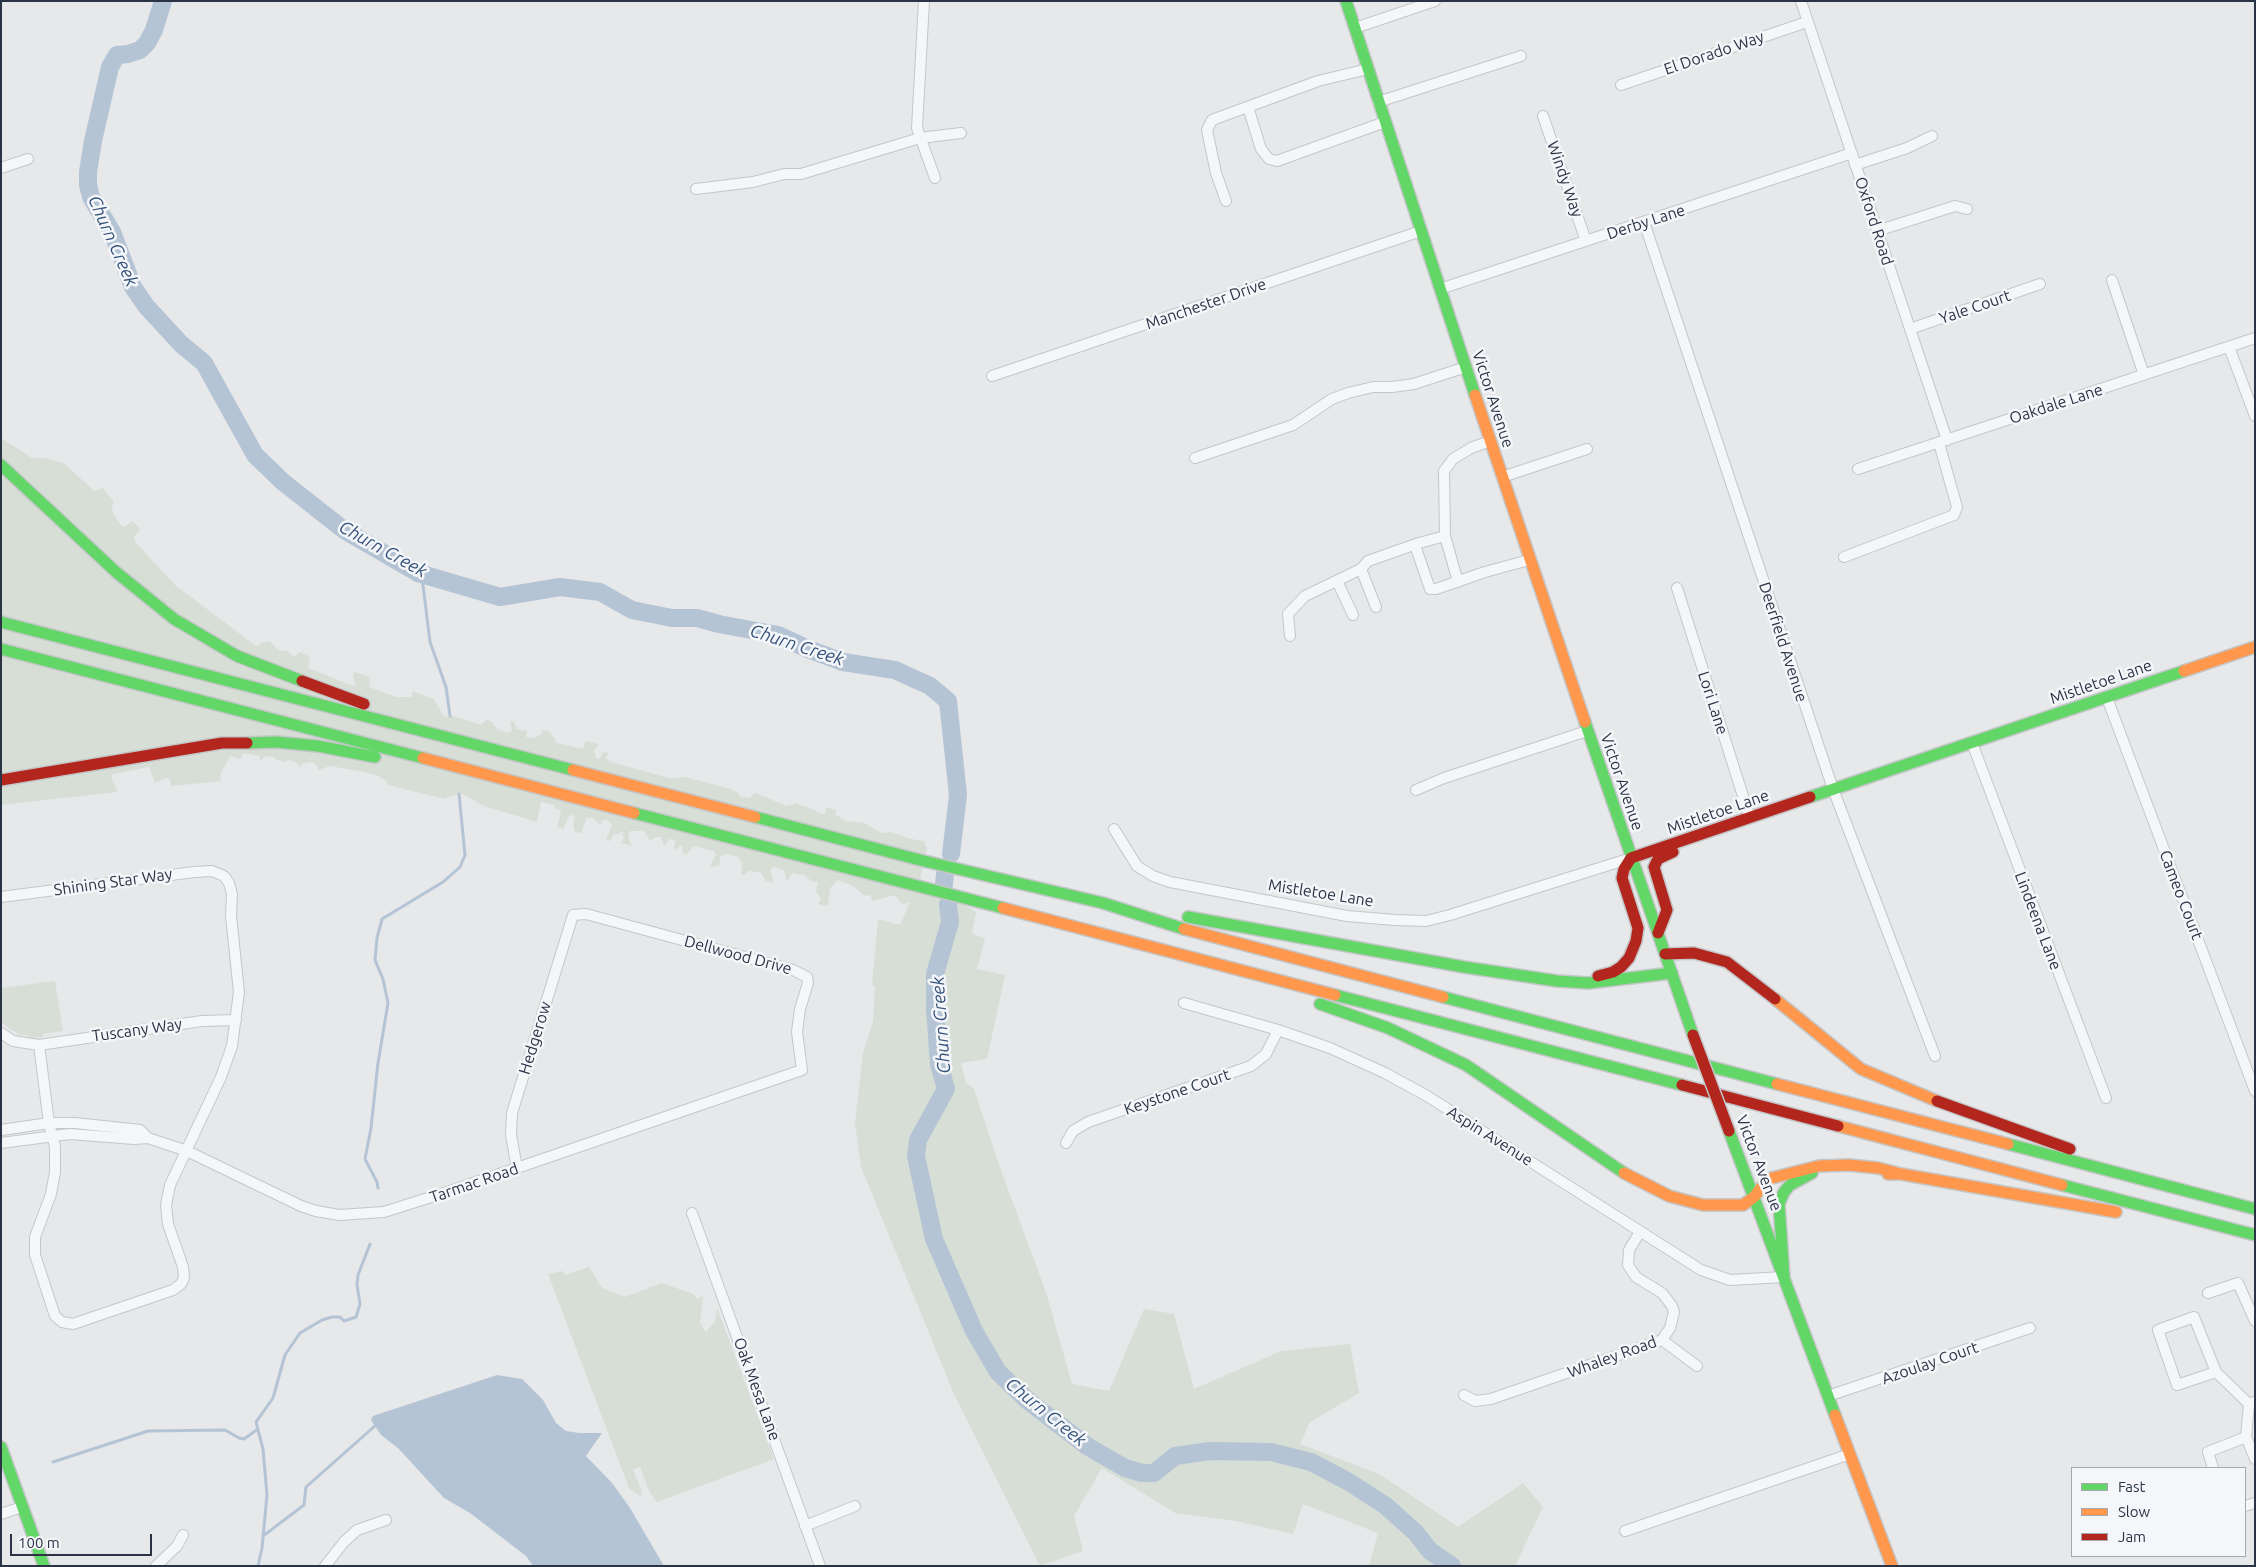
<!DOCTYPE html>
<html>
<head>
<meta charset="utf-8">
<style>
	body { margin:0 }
	#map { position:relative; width:2256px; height:1567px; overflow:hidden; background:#e6e8ea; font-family:Ubuntu,sans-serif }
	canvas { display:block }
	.frame { position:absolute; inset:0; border:2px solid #2b3445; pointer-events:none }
	.legend { position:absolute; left:2071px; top:1467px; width:175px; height:90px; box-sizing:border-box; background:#f4f6f9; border:1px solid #a4a8b1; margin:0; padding:6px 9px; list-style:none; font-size:15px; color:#2b3445 }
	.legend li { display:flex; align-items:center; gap:10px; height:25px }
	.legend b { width:25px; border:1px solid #a4a8b1 }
	.scale { position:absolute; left:10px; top:1534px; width:142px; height:22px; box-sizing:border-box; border:2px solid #2b3445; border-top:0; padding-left:6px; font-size:15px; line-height:18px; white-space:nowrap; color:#2b3445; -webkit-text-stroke:4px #f4f6f9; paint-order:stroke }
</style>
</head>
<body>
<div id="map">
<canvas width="2256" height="1567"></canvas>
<div class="frame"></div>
<ul class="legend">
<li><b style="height:6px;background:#63d668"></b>Fast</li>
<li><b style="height:6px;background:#ff974d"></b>Slow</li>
<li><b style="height:6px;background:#b3261e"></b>Jam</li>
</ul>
<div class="scale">100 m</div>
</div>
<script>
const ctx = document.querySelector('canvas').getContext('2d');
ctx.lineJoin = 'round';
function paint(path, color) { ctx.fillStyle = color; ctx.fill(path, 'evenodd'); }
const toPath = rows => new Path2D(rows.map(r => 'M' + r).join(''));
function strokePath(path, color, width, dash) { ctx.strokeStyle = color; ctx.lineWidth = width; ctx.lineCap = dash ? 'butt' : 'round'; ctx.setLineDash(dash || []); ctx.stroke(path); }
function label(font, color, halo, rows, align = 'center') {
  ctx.font = font + ' Ubuntu,sans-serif'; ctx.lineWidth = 5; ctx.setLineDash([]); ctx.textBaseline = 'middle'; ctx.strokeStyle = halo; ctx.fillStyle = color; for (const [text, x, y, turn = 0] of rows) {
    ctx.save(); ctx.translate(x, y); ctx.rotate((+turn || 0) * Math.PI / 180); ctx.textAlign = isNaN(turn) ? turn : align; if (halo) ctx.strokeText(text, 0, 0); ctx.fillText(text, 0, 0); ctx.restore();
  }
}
paint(toPath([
	[1,438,32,458,45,458,65,464,94,491,103,488,114,502,111,509,119,523,124,527,133,521,141,530,134,536,135,542,175,585,256,646,263,642,270,641,278,650,287,651,294,657,300,652,310,657,308,668,353,686,356,684,353,678,354,672,370,677,369,687,396,697,412,697,412,691,434,699,444,717,453,716,481,725,486,720,491,721,496,728,507,733,512,731,510,721,514,722,517,729,527,731,526,737,533,738,542,734,543,730,550,732,557,743,583,749,586,741,599,744,594,750,596,759,600,759,603,752,608,753,606,758,611,762,669,778,685,777,731,789,738,793,740,797,749,798,756,793,786,806,796,803,823,814,826,812,826,807,836,810,836,815,846,821,864,823,882,833,891,832,911,839,924,841,927,849,920,879,976,912,972,933,985,939,977,969,1005,975,987,1059,961,1063,966,1083,974,1089,999,1165,1046,1292,1072,1384,1109,1391,1144,1309,1174,1314,1194,1389,1281,1351,1350,1344,1359,1393,1310,1422,1300,1444,1381,1475,1458,1527,1523,1483,1543,1507,1515,1566,1369,1566,1378,1533,1303,1504,1293,1534,1236,1521,1175,1513,1102,1468,1074,1516,1083,1551,1040,1566,954,1394,861,1167,855,1123,863,1053,873,1021,875,986,872,985,878,919,900,925,910,902,902,904,895,895,873,901,870,895,865,896,853,886,838,880,830,888,828,906,818,904,821,899,816,891,818,882,813,882,804,875,792,873,788,880,786,879,784,870,773,867,770,872,773,878,773,883,766,881,761,873,758,872,749,871,743,875,741,874,742,863,738,857,727,854,720,856,720,864,714,867,710,866,716,855,714,851,694,846,686,855,683,853,682,845,674,850,675,840,669,839,664,846,661,837,656,837,650,841,644,831,630,831,628,837,632,846,621,843,624,838,622,830,619,834,614,834,610,841,606,840,612,825,607,820,603,820,601,825,593,818,587,818,581,833,575,832,573,824,575,816,572,815,569,816,563,829,557,827,561,811,555,808,554,805,541,802,537,822,484,806,463,794,454,795,445,799,388,785,386,781,378,776,364,772,330,766,318,770,318,766,311,762,302,764,300,768,296,762,288,760,285,762,277,760,272,756,264,757,261,762,259,756,244,753,240,759,230,756,220,775,221,781,171,786,170,779,166,778,155,783,149,767,113,774,111,777,118,792,1,805],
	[55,981,63,1031,42,1034,43,1037,28,1038,28,1035,20,1035,8,1028,1,1021,1,988],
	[589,1267,602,1288,625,1297,661,1283,694,1294,697,1299,703,1296,700,1323,706,1332,715,1322,717,1308,774,1459,657,1502,650,1493,640,1467,633,1470,642,1492,641,1497,629,1488,548,1274,563,1271,565,1275]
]), '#d6ded6');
paint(toPath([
	[497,1375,522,1379,543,1400,556,1423,566,1431,579,1433,602,1433,586,1456,612,1483,630,1508,664,1566,533,1566,526,1556,470,1513,444,1498,398,1448,381,1435,371,1420,373,1416]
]), '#b4c4d5');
strokePath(toPath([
	[418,573,423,585,430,642,446,687,450,716],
	[378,1188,377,1182,365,1159,371,1128,378,1063,388,1003,383,979,375,960,377,938,382,919,443,882,460,867,465,855,459,794],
	[53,1462,148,1431,225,1430,239,1438,244,1439,258,1429],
	[263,1536,304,1505,306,1487,376,1425],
	[258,1566,262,1548,267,1495,263,1449,256,1422,273,1398,285,1355,300,1333,322,1320,332,1317,340,1317,344,1321,356,1317,360,1304,357,1285,358,1275,370,1244]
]), '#b4c4d5', 3);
strokePath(toPath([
	[163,1,154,30,147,43,140,50,128,54,117,55,110,67,93,141,88,172,88,185,91,197,112,232,133,287,146,306,181,344,204,363,255,455,283,482,344,530,418,573,500,597,560,587,600,592,632,610,672,618,697,618,719,624,778,635,808,649,843,662,895,670,930,686,948,701,958,795,951,854],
	[944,885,945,874],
	[948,904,950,922,935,974,935,1008,939,1064,946,1089,918,1140,916,1156,934,1239,974,1331,998,1372,1027,1400,1087,1446,1125,1468,1142,1473,1154,1473,1175,1456,1210,1451,1271,1452,1311,1462,1349,1482,1386,1506,1416,1533,1430,1551,1452,1566]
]), '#b4c4d5', 18);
const street = toPath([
	[924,1,917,128,935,178],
	[1801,1,1947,440],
	[1355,28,1435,1],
	[1621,85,1807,22],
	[1378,102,1521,56],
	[1248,107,1261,149,1269,159,1277,161,1385,122],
	[1543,116,1586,241],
	[1855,165,1907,148,1932,136],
	[1,168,28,159],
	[696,189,753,182,784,174,801,174,920,138,961,133],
	[1226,201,1216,173,1207,130,1212,120,1318,81,1368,69],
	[1644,222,1833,789,1935,1056],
	[1877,231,1955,206,1967,209],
	[2112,280,2144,375],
	[1440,289,1852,153],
	[1910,329,2040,284],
	[2229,347,2255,416],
	[992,376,1421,231],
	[1195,458,1293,425,1332,399,1348,393,1373,387,1392,387,1414,384,1466,367],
	[1858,469,2255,338],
	[1502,477,1587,449],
	[1415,545,1430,589,1436,589,1485,572,1529,560],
	[1844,557,1954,515,1957,507,1939,443],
	[1361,569,1376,607],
	[1337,581,1353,615],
	[1458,582,1445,536,1444,471,1453,459,1471,448,1490,441],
	[1677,588,1750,818],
	[1290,636,1288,614,1305,596,1361,569,1368,561,1419,543,1445,536],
	[2107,698,2255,1091],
	[1972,743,2106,1098],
	[1416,790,1444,778,1587,731],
	[1114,829,1137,866,1153,876,1170,882,1347,916,1395,920,1426,921,1450,915,1628,859],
	[1,897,194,872,212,871,224,876,229,883,232,894,231,916,239,992,232,1046,221,1077,170,1185,166,1205,168,1224,183,1267,184,1278,181,1284,173,1290,73,1324,62,1322,55,1316,35,1255,35,1237,51,1194,55,1172,55,1147,49,1123,39,1045],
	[1184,1003,1278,1030,1330,1048,1385,1073,1427,1096,1701,1270,1730,1280,1784,1277],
	[1,1033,13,1041,39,1045,202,1021,236,1020],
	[1,1130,49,1123,75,1123,140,1130,148,1138],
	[1,1143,70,1134,134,1139,148,1138,187,1151,301,1206,316,1211,339,1215,384,1212,450,1191,802,1070,797,1032,800,1009,808,983,807,977,793,970,586,914,573,915,512,1113,511,1135,517,1168],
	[1066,1143,1073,1131,1088,1122,1251,1066,1266,1054,1278,1030],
	[692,1213,820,1566],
	[2208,1293,2238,1283,2255,1321],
	[1662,1340,1697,1366],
	[2216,1372,2194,1317,2158,1330,2177,1385,2216,1372,2249,1404],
	[1464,1395,1475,1401,1491,1399,1662,1340,1670,1328,1674,1312,1672,1306,1662,1293,1636,1277,1628,1265,1629,1250,1640,1232],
	[1828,1396,2030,1328],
	[2254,1402,2249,1404,2246,1437,2255,1459],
	[2213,1468,2208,1452,2246,1437],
	[2245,1506,2255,1503],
	[1,1514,22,1507],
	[805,1526,855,1506],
	[1625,1531,1850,1454],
	[156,1566,177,1546,183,1535],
	[325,1566,344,1542,357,1530,386,1520]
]);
const fast = toPath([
	[1346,1,1475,395],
	[1,465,116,572,174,619,237,656,302,681],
	[1,622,573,770],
	[1,649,423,758],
	[1585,722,1693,1035],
	[247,743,276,742,318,746,375,757],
	[1810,797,2184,671],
	[634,813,1003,908],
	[755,817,924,861,1103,903,1184,929],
	[1188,917,1464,967,1557,981,1588,983,1672,973],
	[1335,995,1682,1085],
	[1443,997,1777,1084],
	[1320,1004,1388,1028,1466,1065,1624,1173],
	[1729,1131,1835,1415],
	[2008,1144,2255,1209],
	[2062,1185,2255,1235],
	[1784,1277,1779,1204,1784,1192,1790,1185,1812,1173],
	[1,1447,44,1566]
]);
const slow = toPath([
	[1475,395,1585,722],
	[2184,671,2255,647],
	[423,758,634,813],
	[573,770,755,817],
	[1003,908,1335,995],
	[1184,929,1443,997],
	[1775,999,1861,1069,1937,1101],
	[1777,1084,2008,1144],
	[1838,1126,2062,1185],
	[1624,1173,1669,1196,1703,1205,1743,1205,1754,1197,1768,1179,1819,1166,1849,1165,1878,1168,1901,1174],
	[1888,1174,1901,1174,2116,1212],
	[1835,1415,1892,1566]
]);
const jam = toPath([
	[302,681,364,704],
	[1,780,222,743,247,743],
	[1631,858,1810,797],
	[1658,933,1667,910,1654,867,1658,859,1673,852],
	[1665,954,1694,953,1727,962,1775,999],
	[1598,976,1613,972,1621,967,1629,958,1636,941,1638,928,1622,878,1624,869,1631,858],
	[1682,1085,1838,1126],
	[1937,1101,2070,1149]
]);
strokePath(street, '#c4c6c8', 12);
strokePath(fast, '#c4c6c8', 14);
strokePath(slow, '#c4c6c8', 14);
strokePath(jam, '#c4c6c8', 14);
strokePath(street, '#f5f6f7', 10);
strokePath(fast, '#63d668', 11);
strokePath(slow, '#ff974d', 11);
strokePath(jam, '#b3261e', 11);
const jamBridge = toPath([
	[1693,1035,1729,1131]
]);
strokePath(jamBridge, '#c4c6c8', 14, []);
strokePath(jamBridge, '#b3261e', 11);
label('16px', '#2b3445', '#f4f6f9', [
	["El Dorado Way",1714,53,-19],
	["Windy Way",1565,179,71],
	["Oxford Road",1874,221,72],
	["Derby Lane",1646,222,-18],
	["Manchester Drive",1206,304,-19],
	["Yale Court",1975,307,-19],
	["Victor Avenue",1493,399,72],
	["Oakdale Lane",2056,404,-18],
	["Deerfield Avenue",1783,642,72],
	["Mistletoe Lane",2101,682,-19],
	["Lori Lane",1713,703,72],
	["Victor Avenue",1622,782,71],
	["Mistletoe Lane",1718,812,-19],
	["Shining Star Way",113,882,-8],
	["Mistletoe Lane",1321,893,9],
	["Cameo Court",2181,895,69],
	["Lindeena Lane",2038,921,69],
	["Dellwood Drive",738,955,15],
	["Tuscany Way",137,1030,-8],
	["Hedgerow",535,1038,-73],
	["Keystone Court",1177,1092,-19],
	["Aspin Avenue",1490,1136,32],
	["Victor Avenue",1759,1163,69],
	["Tarmac Road",474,1183,-19],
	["Whaley Road",1612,1357,-20],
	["Azoulay Court",1930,1363,-19],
	["Oak Mesa Lane",757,1389,70]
]);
label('italic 18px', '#34527a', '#f4f6f9', [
	["Churn Creek",113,241,66],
	["Churn Creek",383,549,29],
	["Churn Creek",797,645,18],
	["Churn Creek",941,1025,-94],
	["Churn Creek",1046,1412,39]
]);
</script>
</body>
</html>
